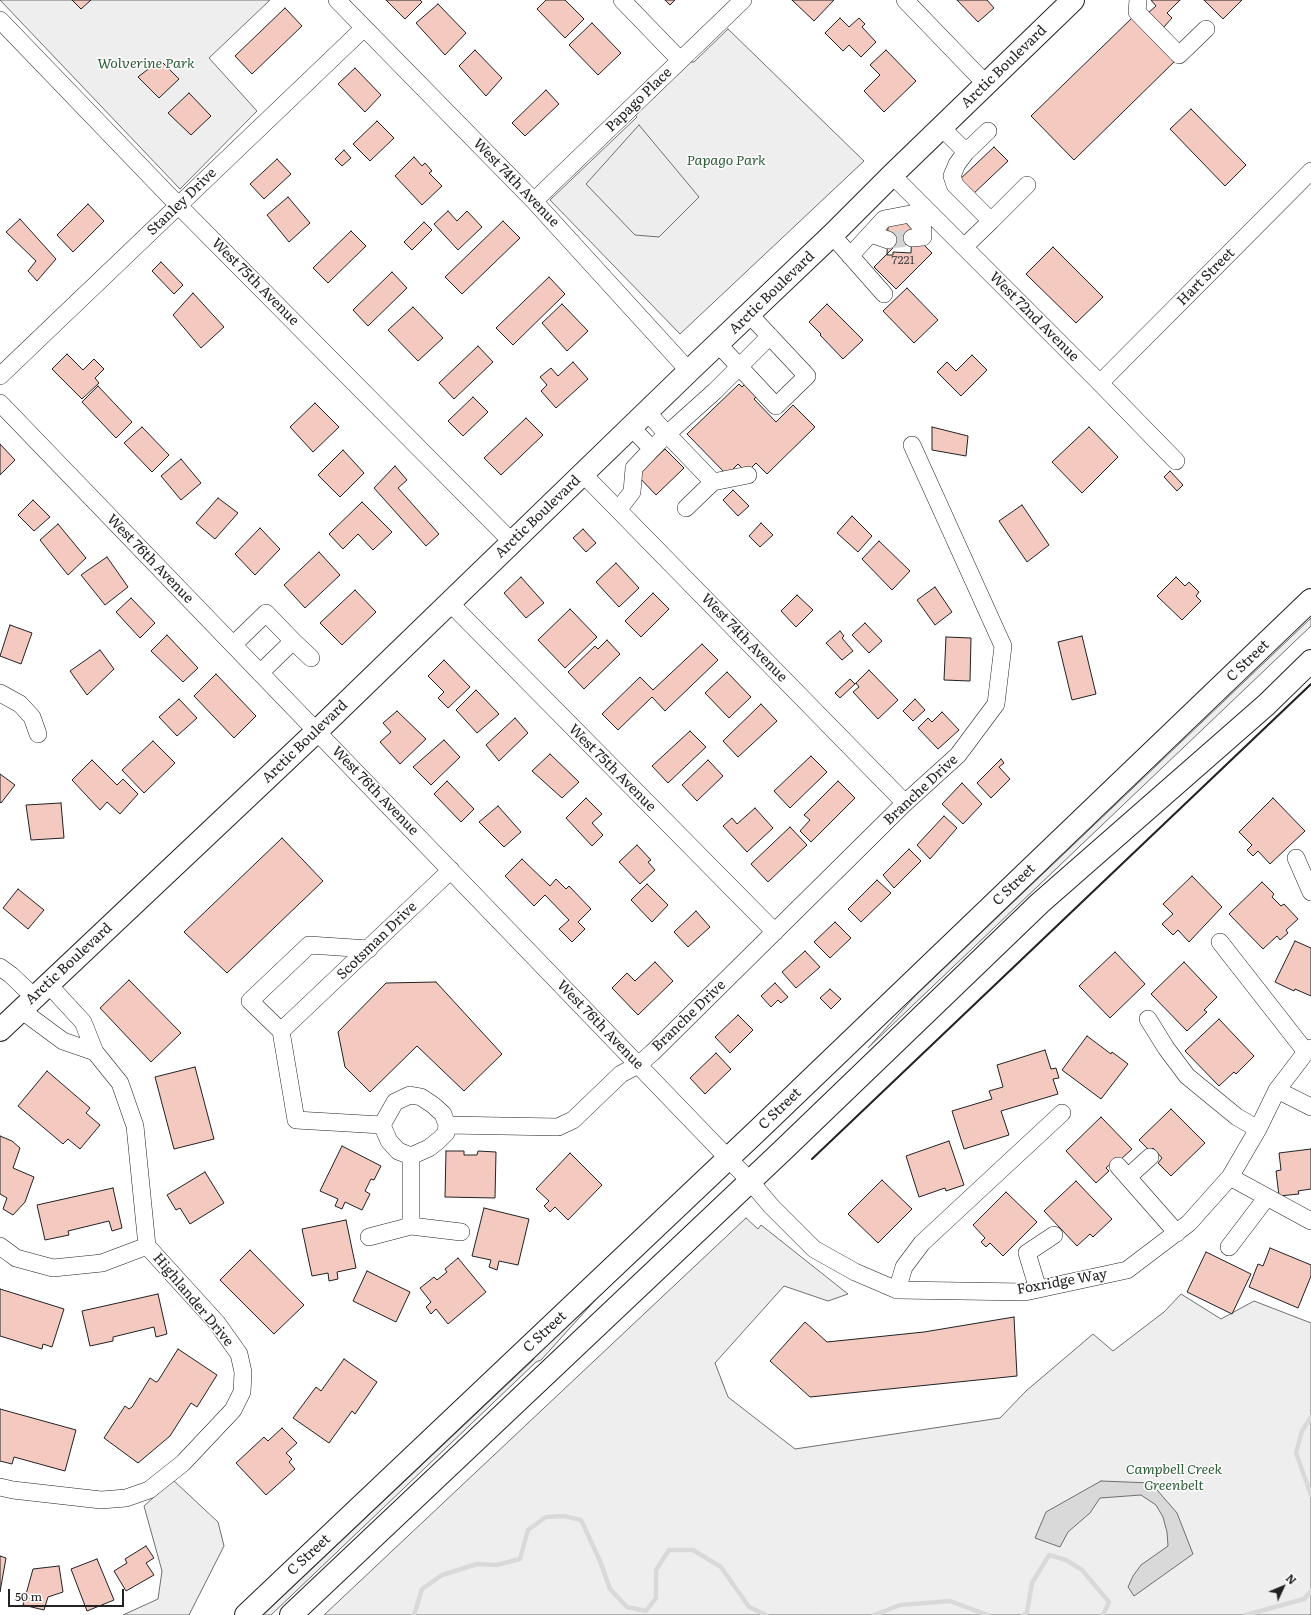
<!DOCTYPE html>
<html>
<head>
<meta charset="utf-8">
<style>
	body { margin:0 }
	#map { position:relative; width:1311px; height:1615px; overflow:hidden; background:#fff; font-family:Literata,serif }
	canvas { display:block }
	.north { position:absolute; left:1263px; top:1567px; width:40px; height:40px; -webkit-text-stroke:3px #fff; paint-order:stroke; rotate:46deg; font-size:11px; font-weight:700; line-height:16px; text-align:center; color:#222 }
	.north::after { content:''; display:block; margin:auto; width:14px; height:18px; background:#222; clip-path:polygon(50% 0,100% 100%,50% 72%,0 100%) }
	.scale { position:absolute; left:8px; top:1589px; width:116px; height:18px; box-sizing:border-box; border:2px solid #222; border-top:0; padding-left:5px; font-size:12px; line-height:14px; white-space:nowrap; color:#222; -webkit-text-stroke:3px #fff; paint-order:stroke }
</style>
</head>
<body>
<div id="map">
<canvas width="1311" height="1615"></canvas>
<div class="north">N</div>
<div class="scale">50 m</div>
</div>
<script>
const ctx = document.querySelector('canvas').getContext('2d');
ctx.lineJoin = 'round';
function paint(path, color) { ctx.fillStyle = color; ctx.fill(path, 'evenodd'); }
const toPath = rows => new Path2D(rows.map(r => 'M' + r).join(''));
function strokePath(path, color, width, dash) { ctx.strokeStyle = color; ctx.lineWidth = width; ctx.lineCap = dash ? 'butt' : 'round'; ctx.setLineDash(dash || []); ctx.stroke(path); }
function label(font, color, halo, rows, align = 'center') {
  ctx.font = font + ' Literata,serif'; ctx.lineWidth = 3; ctx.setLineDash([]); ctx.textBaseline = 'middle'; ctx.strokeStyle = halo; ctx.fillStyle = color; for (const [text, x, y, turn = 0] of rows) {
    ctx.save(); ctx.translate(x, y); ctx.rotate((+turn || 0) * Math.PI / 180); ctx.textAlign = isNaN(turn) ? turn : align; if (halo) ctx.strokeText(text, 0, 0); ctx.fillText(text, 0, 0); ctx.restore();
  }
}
const green = toPath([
	[0,0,270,0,209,58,257,111,180,189,0,0],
	[728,29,864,161,680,334,550,200,637,117,635,115,689,62,694,62,728,29],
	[1311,618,1311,626,868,1048,916,995,1311,618],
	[746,1218,758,1229,761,1225,848,1294,828,1301,784,1286,715,1363,728,1397,795,1449,1000,1418,1026,1391,1093,1334,1113,1351,1164,1312,1181,1294,1221,1319,1254,1301,1311,1323,1311,1615,324,1615,746,1218],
	[597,1295,598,1297,541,1360,536,1362,271,1615,263,1615,533,1360,537,1353,597,1295],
	[173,1480,218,1522,224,1546,189,1615,123,1615,158,1599,162,1571,144,1506,173,1480]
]);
paint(green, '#eee');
strokePath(green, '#6f6f6f', 1);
const parking = toPath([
	[639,125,699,197,659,237,635,235,586,184,639,125]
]);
paint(parking, '#ededed');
strokePath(parking, '#6f6f6f', 1);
const water = toPath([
	[1101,1481,1151,1483,1177,1513,1193,1554,1134,1596,1128,1587,1133,1576,1141,1565,1168,1546,1167,1532,1163,1517,1156,1505,1141,1495,1100,1498,1090,1513,1068,1532,1060,1547,1035,1538,1046,1512,1101,1481]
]);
paint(water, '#d9d9d9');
strokePath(water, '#6f6f6f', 1);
strokePath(toPath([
	[1311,1417,1302,1431,1296,1453,1311,1495],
	[414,1615,422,1589,442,1575,477,1564,497,1565,520,1559,528,1530,546,1517,564,1516,581,1520,600,1561,610,1589,627,1607,646,1611,656,1598,656,1570,669,1550,693,1550,721,1567,749,1607,766,1615],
	[874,1615,900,1605,950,1601,988,1615],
	[1024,1615,1027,1612,1032,1583,1049,1555,1066,1560,1082,1570,1109,1602,1103,1615],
	[1246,1615,1304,1599,1311,1591]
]), '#d9d9d9', 4.5);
const building = toPath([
	[72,0,91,0,81,9,72,0],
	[386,0,420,0,422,2,405,19,386,0],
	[546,0,565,0,584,19,565,38,537,9,546,0],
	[665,0,675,0,670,5,665,0],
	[792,0,834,0,814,21,792,0],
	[957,0,987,0,994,8,978,22,957,0],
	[1180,0,1167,13,1172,18,1163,28,1148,13,1156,6,1151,0,1180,0],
	[1204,0,1242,0,1223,19,1204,0],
	[438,4,466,33,445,55,416,23,438,4],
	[285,8,302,26,252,74,235,56,285,8],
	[1133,17,1176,60,1074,160,1031,116,1133,17],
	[840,18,849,27,859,18,865,24,862,27,876,42,861,57,849,45,843,51,825,33,840,18],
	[592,23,621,53,598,75,569,45,592,23],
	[475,50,502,78,486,96,459,66,475,50],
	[886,50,916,81,884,112,864,91,880,75,870,65,886,50],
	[160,60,179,79,159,98,138,77,160,60],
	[355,68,381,95,365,112,338,84,355,68],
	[546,90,559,104,525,136,512,123,546,90],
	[189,93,211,116,191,135,168,113,189,93],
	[1191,109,1246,165,1225,186,1170,129,1191,109],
	[377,121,394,138,370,161,353,144,377,121],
	[994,147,1008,161,971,196,957,182,994,147],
	[344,150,351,158,342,166,335,159,344,150],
	[414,157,422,166,425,163,432,171,429,173,442,186,422,205,395,176,414,157],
	[277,159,291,174,264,199,250,184,277,159],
	[288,197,310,223,289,242,267,215,288,197],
	[88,204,104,221,73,252,57,235,88,204],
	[448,211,457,221,467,211,482,227,458,250,434,224,448,211],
	[20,219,56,259,37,281,28,271,36,261,6,232,20,219],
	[503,221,520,238,462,294,445,277,503,221],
	[424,222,432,230,412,250,404,242,424,222],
	[891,222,908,223,912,226,911,253,893,252,893,255,887,255,888,225,891,222],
	[351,231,366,246,328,283,313,268,351,231],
	[897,244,924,245,932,253,896,289,874,267,897,244],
	[1053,247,1103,297,1076,323,1026,274,1053,247],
	[161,262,183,285,174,294,152,271,161,262],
	[392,272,407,288,368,326,353,310,392,272],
	[549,277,565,294,513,345,496,328,549,277],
	[907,288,938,320,914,343,883,311,907,288],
	[193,293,224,327,201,348,173,315,193,293],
	[562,304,588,331,567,351,542,323,562,304],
	[827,304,863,340,843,359,820,335,821,334,809,322,827,304],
	[413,307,443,338,418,361,388,330,413,307],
	[478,346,493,362,454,399,439,383,478,346],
	[67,354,83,370,94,359,104,369,95,378,99,383,82,399,52,369,67,354],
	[972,355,987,370,961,396,937,372,947,362,956,371,972,355],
	[573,362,588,379,556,408,541,391,547,385,540,377,551,368,558,376,573,362],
	[747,382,759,394,754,399,776,422,793,405,815,427,767,474,756,463,751,468,749,466,744,470,738,464,727,475,687,434,739,384,742,387,747,382],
	[98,386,132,422,116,438,82,402,98,386],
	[473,397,488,412,463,436,448,421,473,397],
	[315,403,339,427,313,452,290,427,315,403],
	[526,418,543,435,501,475,484,458,526,418],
	[142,427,169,455,152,472,124,443,142,427],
	[932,427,968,436,966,456,932,450,932,427],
	[1089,427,1118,457,1082,493,1052,462,1089,427],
	[0,444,15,460,0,475,0,444],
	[665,449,684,468,656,495,637,475,665,449],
	[343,450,364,473,340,497,318,475,343,450],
	[181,459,201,483,181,500,161,476,181,459],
	[395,466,407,480,398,488,439,534,426,546,374,488,395,466],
	[1170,471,1183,485,1177,491,1164,477,1170,471],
	[733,490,749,506,738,516,723,500,733,490],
	[218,498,238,513,215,539,196,523,218,498],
	[33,500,50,517,34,531,18,515,33,500],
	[362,502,392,532,373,550,358,534,343,549,329,534,362,502],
	[1022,505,1049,545,1027,562,999,521,1022,505],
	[852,516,872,536,858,552,837,533,852,516],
	[761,523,773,535,760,547,749,536,761,523],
	[58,524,86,558,68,575,40,540,58,524],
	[260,528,280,549,255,575,235,554,260,528],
	[583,529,596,543,586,552,573,538,583,529],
	[879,541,910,571,892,590,862,559,879,541],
	[319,552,340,575,305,608,284,585,319,552],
	[107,557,128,587,105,605,81,575,107,557],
	[616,563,639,588,619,607,596,582,616,563],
	[521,577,544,603,526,618,504,593,521,577],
	[1176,577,1185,586,1189,582,1199,592,1196,596,1201,601,1182,620,1157,596,1176,577],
	[935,587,952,612,935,625,917,600,935,587],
	[355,590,376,612,342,645,320,623,355,590],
	[653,593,669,609,641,637,625,621,653,593],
	[797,595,813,610,796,627,781,611,797,595],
	[131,598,155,623,140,638,116,612,131,598],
	[570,609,597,637,565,668,538,640,570,609],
	[865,623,882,641,869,653,852,635,865,623],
	[10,625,32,633,21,664,0,656,10,625],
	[840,631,844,636,842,638,853,651,842,660,826,643,840,631],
	[167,635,198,668,183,682,151,651,167,635],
	[1082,636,1096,694,1072,700,1058,642,1082,636],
	[946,637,971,638,970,681,944,680,946,637],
	[607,640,620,654,584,689,568,672,595,646,598,649,607,640],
	[702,644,718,660,665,711,652,697,618,730,602,714,640,677,653,690,702,644],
	[100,650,114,669,87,695,70,671,100,650],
	[444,660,470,687,448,708,438,698,444,692,428,676,444,660],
	[869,670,898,700,878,719,853,692,859,687,856,683,840,698,835,693,850,679,855,684,869,670],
	[727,672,751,697,729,718,705,693,727,672],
	[216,674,256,716,234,738,194,696,216,674],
	[476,690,499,714,477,733,456,710,476,690],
	[179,699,197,718,177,736,159,717,179,699],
	[915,699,925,710,913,721,903,711,915,699],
	[761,704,777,721,738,757,723,741,761,704],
	[397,711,426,739,400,764,380,742,391,732,383,723,397,711],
	[942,712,959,730,938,749,918,728,928,718,932,722,942,712],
	[515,718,528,733,499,761,486,745,515,718],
	[690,731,706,747,668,783,652,766,690,731],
	[444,740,460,757,431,785,413,767,444,740],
	[153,741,175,763,144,793,122,770,153,741],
	[550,754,579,782,562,798,532,771,550,754],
	[811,756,827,772,790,808,774,791,811,756],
	[1001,759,1004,763,999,767,1010,779,991,798,977,783,1001,759],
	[92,760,117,785,123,779,138,794,120,814,107,802,100,810,72,780,92,760],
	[708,760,723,776,697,801,682,785,708,760],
	[0,774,15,785,1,803,0,802,0,774],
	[447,781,474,809,461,822,434,794,447,781],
	[838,781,855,798,811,842,800,831,810,820,804,815,838,781],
	[962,783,982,804,963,824,942,804,962,783],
	[586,798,602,814,592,823,603,835,592,846,566,818,586,798],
	[1273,798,1305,831,1270,864,1258,851,1253,856,1247,850,1252,845,1239,832,1273,798],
	[61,803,64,838,31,840,26,805,61,803],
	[498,806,521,832,504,847,479,822,498,806],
	[755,808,773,828,747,852,723,826,732,818,737,824,755,808],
	[944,816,957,828,930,859,917,845,944,816],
	[790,827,807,845,768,882,751,864,790,827],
	[282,838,323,881,227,973,184,932,282,838],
	[637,845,651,860,648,862,655,870,640,884,619,862,637,845],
	[909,849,921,861,894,888,883,875,909,849],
	[522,859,550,886,556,879,566,889,569,886,591,909,578,922,585,929,572,942,559,929,569,920,545,895,534,906,505,876,522,859],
	[1192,876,1222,907,1189,942,1178,930,1173,935,1162,924,1173,914,1163,904,1192,876],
	[877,880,891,893,861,922,848,909,877,880],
	[1262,882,1274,894,1272,897,1281,906,1284,904,1298,919,1286,930,1288,933,1280,940,1277,936,1263,949,1229,914,1262,882],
	[647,884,668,905,652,922,631,900,647,884],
	[18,889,44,910,28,929,3,908,18,889],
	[696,911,710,927,688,947,674,932,696,911],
	[835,922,851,938,830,958,814,942,835,922],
	[1295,941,1311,948,1311,996,1295,989,1294,991,1275,982,1295,941],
	[805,951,820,967,796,988,782,972,805,951],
	[1115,952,1145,984,1110,1018,1079,986,1115,952],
	[655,962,673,981,638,1015,612,988,627,973,635,981,655,962],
	[1184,962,1217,997,1204,1010,1207,1012,1187,1031,1151,994,1184,962],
	[129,980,181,1033,151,1062,100,1008,129,980],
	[436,982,502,1054,464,1091,417,1046,370,1092,345,1067,338,1032,386,983,436,982],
	[775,983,788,997,781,1003,778,1000,771,1007,761,996,775,983],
	[830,989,841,999,831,1009,820,998,830,989],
	[738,1015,753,1030,730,1053,715,1037,738,1015],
	[1219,1019,1254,1056,1236,1074,1234,1072,1219,1086,1185,1051,1219,1019],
	[1087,1036,1111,1054,1112,1052,1128,1064,1101,1099,1062,1070,1087,1036],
	[1045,1050,1051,1069,1056,1068,1059,1078,1053,1079,1058,1094,1001,1111,1009,1135,964,1149,952,1111,992,1099,989,1091,1003,1087,997,1065,1045,1050],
	[716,1053,731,1069,705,1094,690,1078,716,1053],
	[195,1067,214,1139,174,1149,155,1077,195,1067],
	[47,1071,90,1108,86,1113,100,1125,80,1149,68,1139,63,1144,18,1106,47,1071],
	[1171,1109,1205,1143,1171,1176,1158,1163,1162,1158,1153,1148,1150,1151,1139,1140,1171,1109],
	[1101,1117,1132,1149,1120,1160,1117,1158,1106,1168,1109,1171,1096,1183,1066,1151,1101,1117],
	[0,1136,12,1141,20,1148,13,1168,34,1177,25,1202,13,1215,3,1209,7,1198,0,1194,0,1136],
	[949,1141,964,1185,946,1191,945,1188,919,1197,906,1156,949,1141],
	[342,1146,381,1166,374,1180,371,1179,365,1191,370,1194,362,1210,345,1202,342,1209,335,1206,338,1199,320,1191,342,1146],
	[1311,1149,1311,1189,1298,1191,1299,1194,1279,1196,1276,1171,1281,1170,1279,1153,1311,1149],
	[446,1151,464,1151,464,1155,477,1155,478,1151,496,1152,495,1198,445,1197,446,1151],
	[570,1153,602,1185,568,1220,555,1207,550,1212,544,1206,549,1201,536,1189,570,1153],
	[205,1172,224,1203,190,1224,180,1208,176,1210,167,1195,205,1172],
	[882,1180,912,1209,878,1243,848,1214,882,1180],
	[1076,1181,1112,1219,1093,1237,1090,1234,1077,1246,1044,1211,1076,1181],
	[113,1188,122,1228,112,1231,109,1221,68,1231,69,1235,45,1240,37,1205,113,1188],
	[1006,1192,1037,1222,1003,1256,990,1243,986,1247,981,1242,985,1238,973,1225,1006,1192],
	[484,1208,529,1219,518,1265,499,1261,497,1270,489,1267,491,1260,472,1256,484,1208],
	[346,1220,356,1268,337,1272,338,1279,329,1281,328,1273,312,1276,302,1229,346,1220],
	[1270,1248,1311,1265,1311,1276,1298,1308,1249,1287,1258,1264,1263,1266,1270,1248],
	[250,1250,304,1305,274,1334,220,1280,250,1250],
	[1206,1252,1251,1274,1232,1314,1187,1292,1206,1252],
	[458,1258,486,1292,448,1324,436,1309,431,1314,426,1307,431,1302,420,1288,434,1277,437,1280,447,1272,445,1269,458,1258],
	[367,1271,410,1292,396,1322,353,1301,367,1271],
	[0,1289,64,1309,52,1347,43,1344,42,1349,0,1336,0,1289],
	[158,1294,167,1334,156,1337,154,1327,113,1337,113,1341,90,1346,82,1311,158,1294],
	[1014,1317,1017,1376,810,1397,770,1361,805,1322,827,1342,924,1332,1014,1317],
	[178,1349,217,1375,197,1407,191,1403,170,1436,138,1463,104,1438,125,1406,129,1409,132,1407,150,1378,156,1382,158,1381,178,1349],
	[344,1359,377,1382,355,1414,352,1411,329,1443,293,1418,316,1387,321,1391,344,1359],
	[0,1409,76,1430,65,1471,14,1457,12,1464,0,1461,0,1409],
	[282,1428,297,1443,286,1453,292,1459,289,1462,295,1469,266,1495,236,1463,264,1437,268,1441,282,1428],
	[146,1546,154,1558,146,1563,154,1575,126,1591,114,1571,127,1563,125,1559,146,1546],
	[0,1556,6,1558,0,1592,0,1556],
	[97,1559,114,1600,87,1611,71,1569,97,1559],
	[59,1566,63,1592,48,1597,44,1610,23,1605,33,1569,59,1566]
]);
paint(building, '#f3c9c0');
strokePath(building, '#222', 1);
strokePath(toPath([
	[888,240,912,238]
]), '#d3d3d3', 17, [17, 8]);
const minor = toPath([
	[337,0,534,201,689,371],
	[622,0,680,60],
	[905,0,986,84],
	[1138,0,1137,12,1179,55,1206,29],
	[0,20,178,205,512,542],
	[941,127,966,152,988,131],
	[966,152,957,164,952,176,955,185,991,221,1027,185],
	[892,175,1100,383,1176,461],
	[534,201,743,0],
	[871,234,888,240],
	[832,235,884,294],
	[964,247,991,221],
	[850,256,884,219,910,214,923,229,923,237,912,238],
	[718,344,776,406,807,376,749,314],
	[0,376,364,28],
	[1100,383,1311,171],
	[0,403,750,1181,771,1206,814,1249,855,1272,897,1290,1025,1292,1127,1270,1189,1223,1230,1177,1258,1129,1277,1090,1306,1052,1311,1048],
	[647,412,667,434,715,391,770,336],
	[631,427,652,449,667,434,713,482,686,508],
	[583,474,905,803],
	[713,482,748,475],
	[618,510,632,492,634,468,652,449],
	[450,603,775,932],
	[293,641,311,658],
	[233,645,266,613,293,641,260,673],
	[0,693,20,704,32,717,38,734],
	[1296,858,1311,892],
	[1220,942,1306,1052],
	[0,967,11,975,34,997],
	[21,1010,63,1041,95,1052],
	[1148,1019,1166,1048,1187,1076,1237,1117,1258,1129],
	[281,1031,250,1001,309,945,369,949],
	[1277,1090,1311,1107],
	[410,1095,421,1097,433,1105,443,1114,447,1125,446,1133,439,1140,429,1148,411,1156,398,1151,389,1141,382,1125,395,1102,410,1095],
	[382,1125,296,1120,281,1031,451,870],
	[447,1125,558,1127,573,1120,621,1074,638,1065,652,1053,905,803,958,755,996,704,1003,646,912,445],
	[1118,1166,1177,1233],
	[1128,1177,1150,1157],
	[1230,1177,1311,1221],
	[411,1226,461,1232],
	[369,1237,411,1226,411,1156],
	[0,1246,16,1258,53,1268,102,1263,147,1246],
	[1229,1247,1267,1197],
	[1038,1289,1027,1253,1054,1235],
	[897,1290,904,1267,922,1243,1062,1113],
	[0,1487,13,1490,101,1500,126,1498,149,1490,183,1463,233,1410,242,1392,243,1372,239,1354,217,1323,147,1246,135,1126,120,1083,95,1052,83,1022,48,984]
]);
const major = toPath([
	[0,1030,317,731,689,371,832,235,892,175,1073,0],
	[246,1615,756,1132,1311,600],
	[291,1615,781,1152,1040,903,1266,705,1311,661]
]);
strokePath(minor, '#222', 18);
strokePath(major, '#222', 24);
strokePath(minor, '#fff', 17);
strokePath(major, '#fff', 22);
strokePath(toPath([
	[812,1159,1311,684]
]), '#222', 2);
label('12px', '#564c4a', null, [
	["7221",903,260]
]);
label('italic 14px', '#2f5e38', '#fff', [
	["Wolverine Park",146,64],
	["Papago Park",726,161],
	["Campbell Creek",1174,1470],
	["Greenbelt",1174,1486]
]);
label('14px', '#222', '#fff', [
	["Arctic Boulevard",1004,67,-44],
	["Papago Place",639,100,-44],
	["West 74th Avenue",516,183,46],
	["Stanley Drive",182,202,-44],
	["Hart Street",1206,277,-45],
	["West 75th Avenue",255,282,45],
	["Arctic Boulevard",772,293,-44],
	["West 72nd Avenue",1034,317,45],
	["Arctic Boulevard",538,517,-44],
	["West 76th Avenue",150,559,46],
	["West 74th Avenue",744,638,46],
	["C Street",1248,661,-44],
	["Arctic Boulevard",305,742,-44],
	["West 75th Avenue",612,768,45],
	["Branche Drive",921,790,-43],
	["West 76th Avenue",375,791,46],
	["C Street",1014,885,-44],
	["Scotsman Drive",377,941,-44],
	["Arctic Boulevard",69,964,-43],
	["Branche Drive",689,1016,-44],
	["West 76th Avenue",600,1025,46],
	["C Street",780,1109,-44],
	["Foxridge Way",1062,1282,-10],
	["Highlander Drive",193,1300,50],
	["C Street",545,1332,-43],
	["C Street",309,1555,-43]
]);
</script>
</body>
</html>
